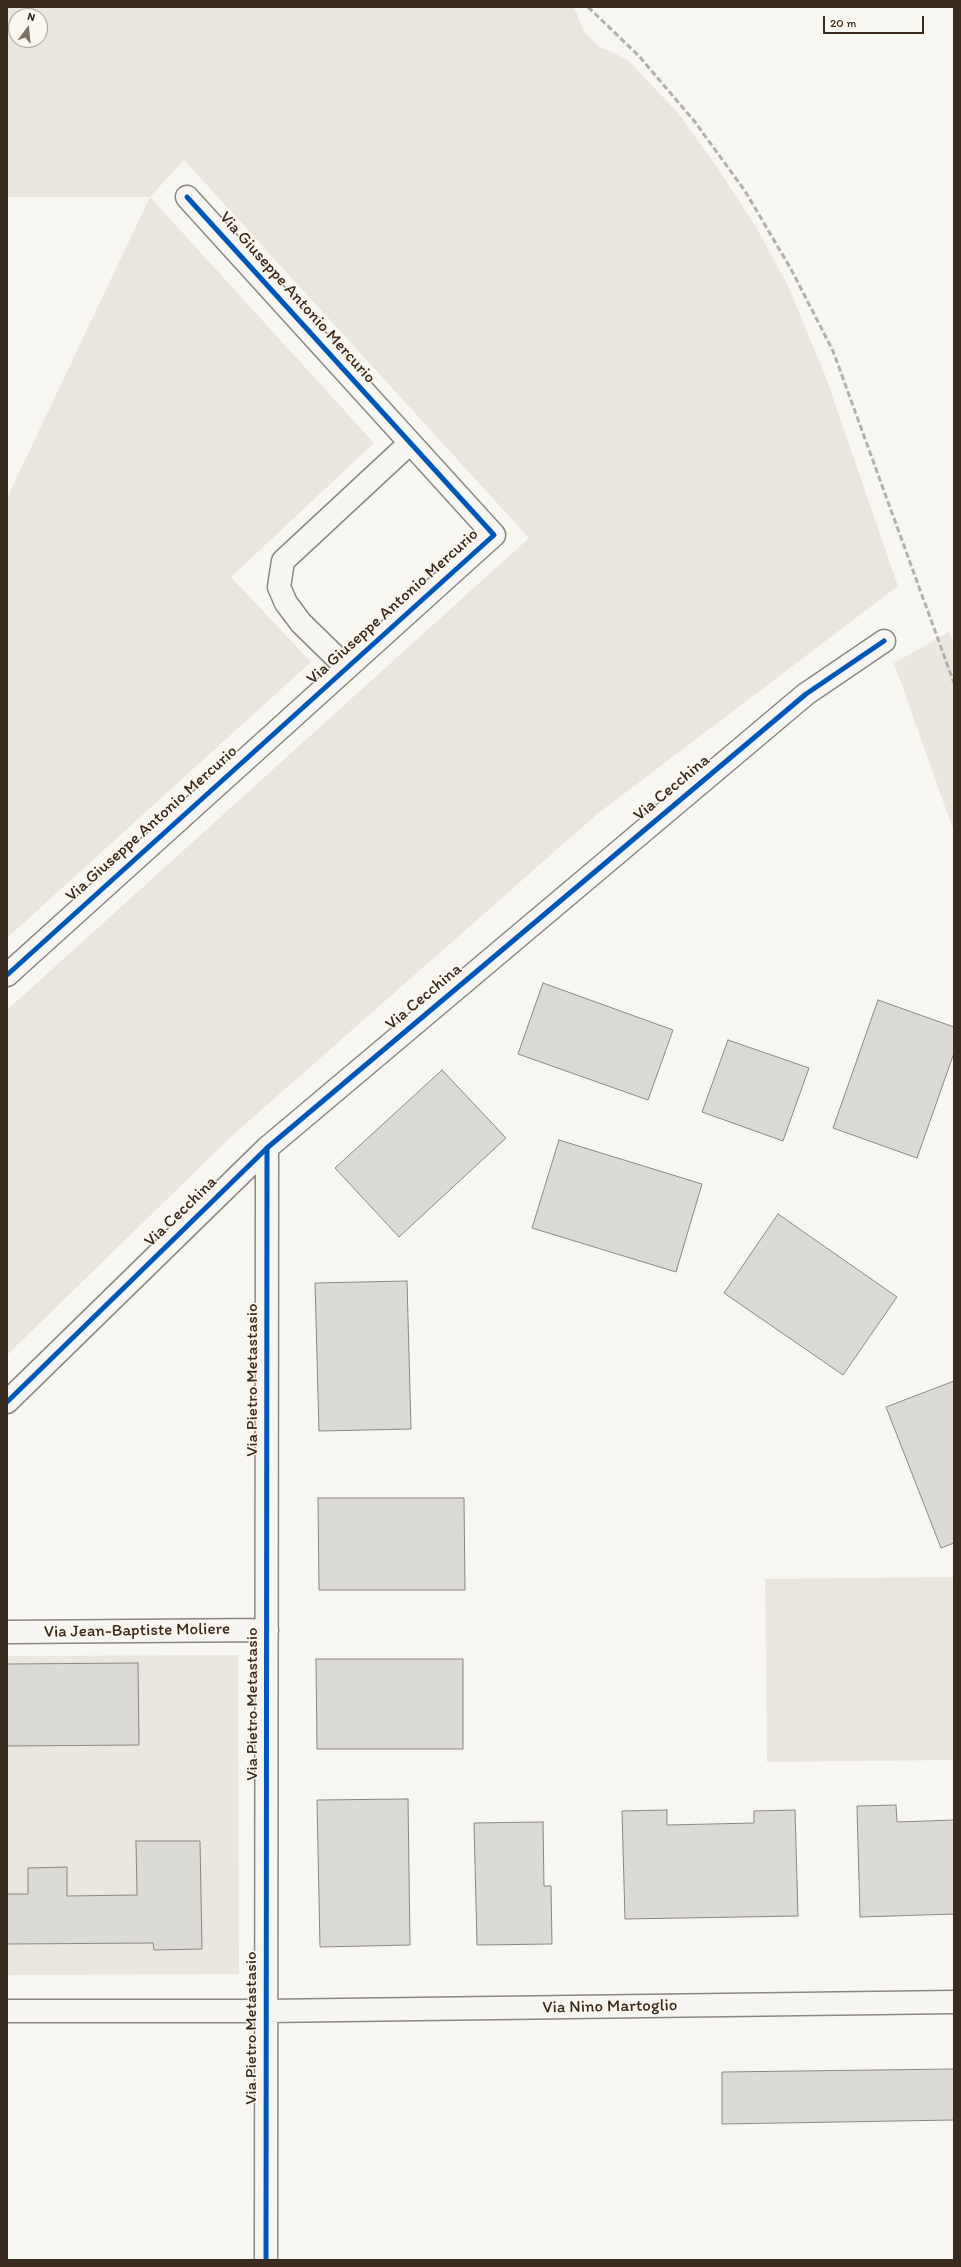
<!DOCTYPE html>
<html>
<head>
<meta charset="utf-8">
<style>
	body { margin:0 }
	#map { position:relative; width:961px; height:2267px; overflow:hidden; background:#f8f6f0; font-family:Itim,sans-serif }
	canvas { display:block }
	.frame { position:absolute; inset:0; border:8px solid #3b2a1e; pointer-events:none }
	.north { position:absolute; left:8px; top:8px; width:40px; height:40px; box-sizing:border-box; background:#fbf7ec; border:1px solid #aea59a; border-radius:50%; rotate:16deg; font-size:11px; font-weight:700; line-height:16px; text-align:center; color:#3b2a1e }
	.north::after { content:''; display:block; margin:auto; width:14px; height:18px; background:#7d7168; clip-path:polygon(50% 0,100% 100%,50% 72%,0 100%) }
	.scale { position:absolute; left:823px; top:16px; width:101px; height:18px; box-sizing:border-box; border:2px solid #3b2a1e; border-top:0; padding-left:5px; font-size:12px; line-height:14px; white-space:nowrap; color:#3b2a1e; -webkit-text-stroke:3px #fbf7ec; paint-order:stroke }
</style>
</head>
<body>
<div id="map">
<canvas width="961" height="2267"></canvas>
<div class="frame"></div>
<div class="north">N</div>
<div class="scale">20 m</div>
</div>
<script>
const ctx = document.querySelector('canvas').getContext('2d');
ctx.lineJoin = 'round';
function paint(path, color) { ctx.fillStyle = color; ctx.fill(path, 'evenodd'); }
const toPath = rows => new Path2D(rows.map(r => 'M' + r).join(''));
function strokePath(path, color, width, dash) { ctx.strokeStyle = color; ctx.lineWidth = width; ctx.lineCap = dash ? 'butt' : 'round'; ctx.setLineDash(dash || []); ctx.stroke(path); }
function label(font, color, halo, rows, align = 'center') {
  ctx.font = font + ' Itim,sans-serif'; ctx.lineWidth = 3; ctx.setLineDash([]); ctx.textBaseline = 'middle'; ctx.strokeStyle = halo; ctx.fillStyle = color; for (const [text, x, y, turn = 0] of rows) {
    ctx.save(); ctx.translate(x, y); ctx.rotate((+turn || 0) * Math.PI / 180); ctx.textAlign = isNaN(turn) ? turn : align; if (halo) ctx.strokeText(text, 0, 0); ctx.fillText(text, 0, 0); ctx.restore();
  }
}
paint(toPath([
	[949,632,954,644,954,832,894,663],
	[238,1655,239,1974,7,1975,7,1656]
]), '#ebe6de');
paint(toPath([
	[7,7,574,7,584,32,598,46,628,60,677,112,717,167,756,227,788,286,825,375,898,586,596,815,233,1135,7,1355,7,1010,529,538,184,160,150,197,374,443,231,577,311,662,7,938,7,498,150,197,7,197],
	[16,16,40,16,40,40,16,40],
	[954,1577,954,1760,767,1762,765,1579]
]), '#eae6dd');
const building = toPath([
	[543,983,673,1030,648,1100,518,1054,543,983],
	[878,1000,954,1027,954,1053,917,1158,833,1128,878,1000],
	[728,1040,809,1068,783,1141,702,1112,728,1040],
	[442,1070,506,1138,399,1237,335,1168,442,1070],
	[559,1140,702,1184,676,1272,532,1228,559,1140],
	[778,1214,897,1297,843,1375,724,1293,778,1214],
	[407,1281,411,1429,319,1431,315,1283,407,1281],
	[954,1381,954,1543,941,1548,886,1407,954,1381],
	[318,1498,464,1498,465,1590,319,1590,318,1498],
	[316,1659,463,1659,463,1749,317,1749,316,1659],
	[138,1663,139,1745,7,1746,7,1664,138,1663],
	[408,1799,410,1945,320,1947,317,1800,408,1799],
	[896,1805,897,1822,954,1820,954,1914,860,1917,857,1806,896,1805],
	[667,1810,667,1825,754,1823,754,1811,795,1810,798,1916,625,1919,622,1811,667,1810],
	[543,1822,544,1886,551,1886,552,1944,477,1945,474,1823,543,1822],
	[136,1841,200,1841,202,1949,154,1950,153,1943,7,1944,7,1894,28,1894,28,1868,67,1867,67,1896,137,1895,136,1841],
	[954,2069,954,2120,722,2124,722,2072,954,2069]
]);
paint(building, '#dcdad5');
strokePath(building, '#8b8781', 1);
const street = toPath([
	[346,667,301,623,286,603,279,587,283,561,410,443],
	[7,975,494,535,187,197],
	[7,1402,267,1148,806,694,884,641],
	[7,1632,267,1630],
	[7,2011,266,2011,954,2002],
	[266,2260,267,1148]
]);
strokePath(street, '#8b8781', 25);
strokePath(street, '#f6f5f1', 22);
strokePath(toPath([
	[588,7,639,56,695,122,745,191,791,269,833,351,954,683]
]), '#b3b0ac', 3, [6, 3]);
strokePath(toPath([
	[7,975,494,535,187,197],
	[7,1402,267,1148,806,694,884,641],
	[266,2260,267,1148]
]), '#0057b8', 5);
label('17px', '#3b2a1e', '#fbf7ec', [
	["Via Giuseppe Antonio Mercurio",297,298,48],
	["Via Giuseppe Antonio Mercurio",393,607,-42],
	["Via Cecchina",672,788,-40],
	["Via Giuseppe Antonio Mercurio",152,824,-42],
	["Via Cecchina",424,997,-40],
	["Via Cecchina",181,1212,-44],
	["Via Pietro Metastasio",253,1380,-90],
	["Via Jean-Baptiste Moliere",137,1631,-1],
	["Via Pietro Metastasio",253,1704,-90],
	["Via Nino Martoglio",610,2007,-1],
	["Via Pietro Metastasio",252,2028,-90]
]);
</script>
</body>
</html>
